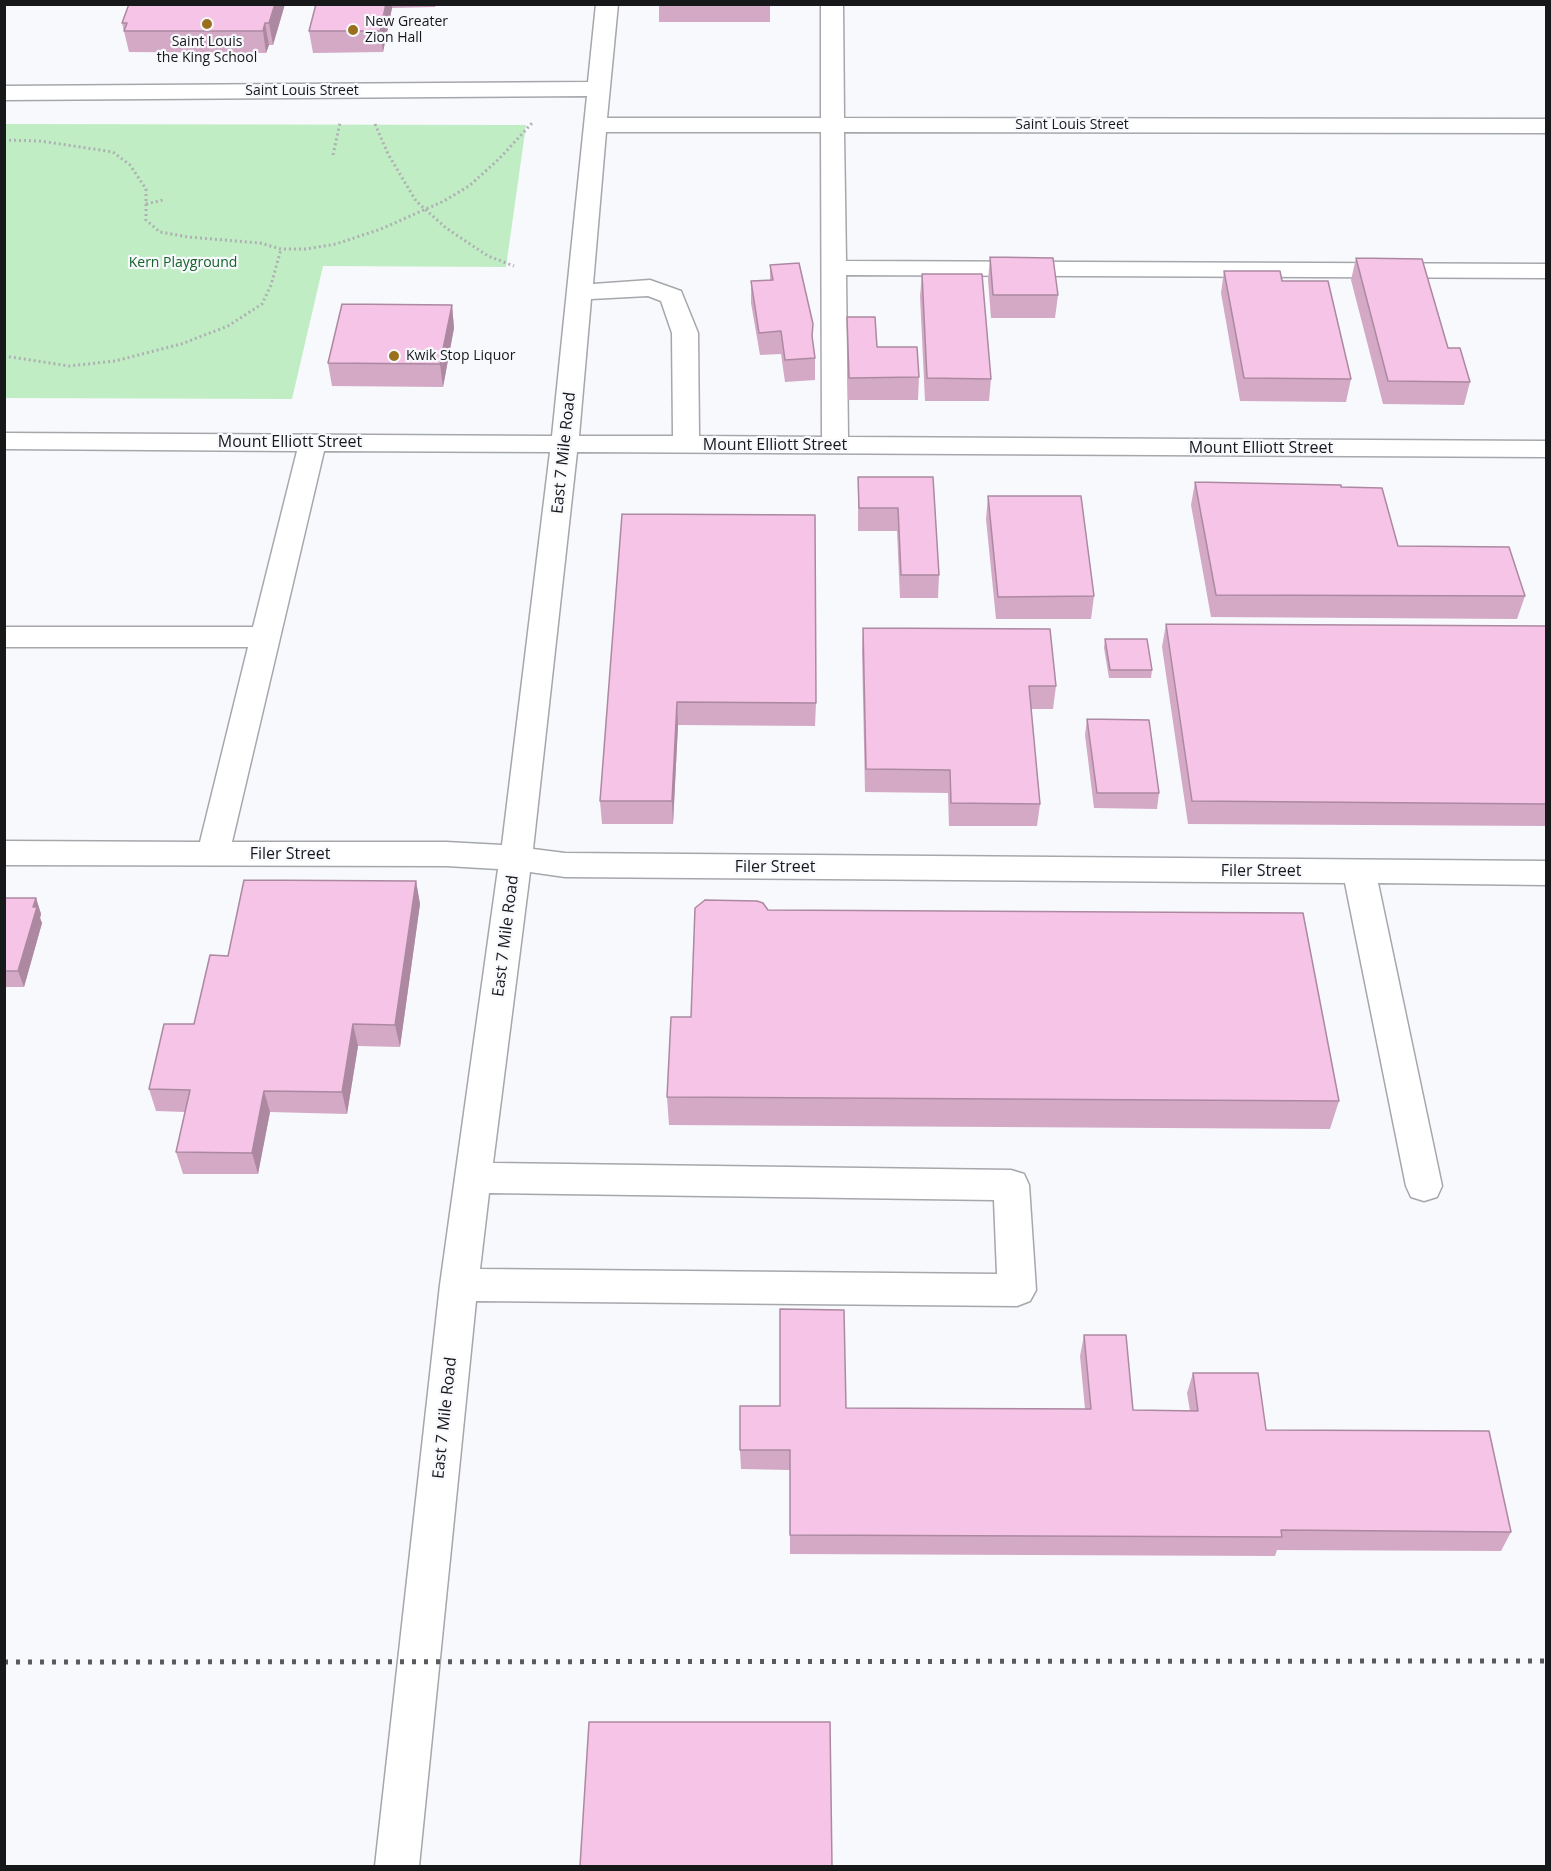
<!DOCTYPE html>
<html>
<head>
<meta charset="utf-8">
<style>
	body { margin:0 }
	#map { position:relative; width:1551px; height:1871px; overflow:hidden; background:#f7f9fd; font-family:"Open Sans",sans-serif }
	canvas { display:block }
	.frame { position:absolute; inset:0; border:6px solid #17181a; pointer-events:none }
</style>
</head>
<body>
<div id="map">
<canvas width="1551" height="1871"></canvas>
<div class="frame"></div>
</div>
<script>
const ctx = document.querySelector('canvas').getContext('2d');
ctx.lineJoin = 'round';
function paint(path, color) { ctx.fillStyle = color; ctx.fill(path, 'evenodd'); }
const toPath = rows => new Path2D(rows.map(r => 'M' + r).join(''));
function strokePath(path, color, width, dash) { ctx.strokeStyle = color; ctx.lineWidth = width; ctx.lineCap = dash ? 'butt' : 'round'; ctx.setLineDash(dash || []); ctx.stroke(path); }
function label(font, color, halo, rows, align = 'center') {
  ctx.font = font + ' "Open Sans",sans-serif'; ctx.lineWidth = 4.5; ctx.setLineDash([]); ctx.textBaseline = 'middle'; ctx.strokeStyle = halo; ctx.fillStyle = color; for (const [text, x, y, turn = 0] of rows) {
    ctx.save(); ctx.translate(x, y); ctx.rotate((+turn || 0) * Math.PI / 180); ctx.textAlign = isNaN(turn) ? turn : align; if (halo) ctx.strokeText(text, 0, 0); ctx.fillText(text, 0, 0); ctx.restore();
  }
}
paint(toPath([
	[5,124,526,125,506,267,323,266,292,399,5,398]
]), '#c0edc3');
const minor = toPath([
	[596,4,618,4,607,118,821,118,821,4,843,4,844,118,1546,119,1546,133,844,132,846,261,1546,264,1546,278,846,275,848,437,1546,441,1546,457,577,452,533,849,565,853,1546,861,1546,885,1378,883,1442,1186,1437,1197,1424,1201,1411,1197,1406,1186,1345,883,565,877,530,872,493,1163,1011,1170,1024,1174,1029,1185,1036,1290,1030,1301,1017,1306,476,1301,419,1866,375,1866,440,1285,498,869,446,866,4,865,4,841,200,842,248,647,4,647,4,627,253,627,297,451,4,449,4,433,552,436,587,96,4,100,4,86,588,82,596,4],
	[606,132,821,132,822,437,699,436,698,333,681,291,650,280,593,284,606,132],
	[648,296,661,301,672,333,673,436,579,436,591,299,648,296],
	[324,451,550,452,502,845,446,842,232,842,324,451],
	[489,1193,994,1200,997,1274,480,1269,489,1193]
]);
strokePath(minor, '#a5a7ab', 3);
strokePath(toPath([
	[375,124,388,154,416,201,446,228,488,256,514,266],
	[4,140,40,141,113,152,130,165,146,189,146,220,160,232,188,237,260,243,281,249,306,249,336,244,381,229,444,201,469,186,499,159,533,122],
	[333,155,340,123],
	[146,204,163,200],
	[4,356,69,366,115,361,181,344,228,326,262,304,271,285,281,249]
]), '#aeb0b3', 3, [2, 3]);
paint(minor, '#fff');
strokePath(toPath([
	[4,1662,1546,1661]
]), '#595a5d', 5, [4, 8]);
paint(toPath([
	[129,4,285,4,273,45,269,45,266,53,129,52,122,23],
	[316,4,436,4,435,7,392,8,383,52,313,53,309,31],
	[659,4,770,4,770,22,659,22],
	[990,257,1058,295,1055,318,991,318,988,280],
	[1356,258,1448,348,1470,382,1464,405,1383,404,1351,280],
	[770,265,813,341,815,358,815,380,785,382,781,354,760,355,751,303,751,281,770,280],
	[1224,271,1282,281,1351,379,1346,402,1240,401,1221,293],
	[922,274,991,379,989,401,925,401,920,296],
	[452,305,454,328,443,387,332,386,328,363],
	[847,317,877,347,919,377,918,400,848,400,847,340],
	[858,477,933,477,939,575,938,598,900,598,897,531,858,531],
	[1195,482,1341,487,1398,546,1525,596,1517,619,1211,617,1191,505],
	[988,496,1094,596,1091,619,996,619,986,519],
	[622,514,816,703,815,726,678,725,673,824,602,824,600,801],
	[1166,624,1546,626,1546,826,1188,824,1162,647],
	[863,628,1056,686,1053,709,1031,709,1040,804,1037,826,949,826,948,793,865,792,862,651],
	[1105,639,1152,670,1151,678,1109,678,1104,648],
	[1087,719,1159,793,1157,809,1094,808,1085,735],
	[416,881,420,904,400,1047,358,1046,347,1114,270,1112,258,1174,183,1174,176,1152,185,1112,156,1111,149,1089,194,1024,228,956],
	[4,898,36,898,41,914,40,918,42,923,24,987,4,987],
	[768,910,1339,1101,1330,1129,669,1125,667,1097,691,1017],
	[1084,1335,1133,1410,1190,1411,1187,1393,1193,1373,1266,1430,1511,1532,1501,1551,1277,1550,1275,1556,790,1554,790,1470,741,1469,740,1450,846,1408,1085,1409,1080,1356]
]), '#d3a9c6');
paint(toPath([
	[275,4,285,4,273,45,269,23],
	[386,4,392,4,392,8,383,52,380,31],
	[265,23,269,45,266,53,263,31],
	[452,305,454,328,443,387,440,364],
	[677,702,678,725,673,824,672,801],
	[416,881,420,904,400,1047,395,1025],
	[36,898,41,914,40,918,42,923,24,987,18,971],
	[353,1024,358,1046,347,1114,342,1092],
	[264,1091,270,1112,258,1174,252,1153]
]), '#ac89a1');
const building = toPath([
	[129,4,275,4,269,23,265,23,263,31,124,31,127,23,122,23,129,4],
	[316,4,386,4,380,31,309,31,316,4],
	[990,257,1053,258,1058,295,993,295,990,257],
	[1356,258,1422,259,1448,348,1460,348,1470,382,1388,381,1356,258],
	[799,263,813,324,812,336,815,358,785,360,781,331,759,333,751,281,773,280,770,265,799,263],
	[1224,271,1280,271,1282,281,1328,281,1351,379,1244,378,1224,271],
	[922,274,982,274,991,379,927,378,922,274],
	[342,304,452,305,440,364,328,363,342,304],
	[847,317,875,317,877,347,917,347,919,377,849,378,847,317],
	[858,477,933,477,939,575,901,575,898,508,859,508,858,477],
	[1195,482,1341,485,1341,487,1382,488,1398,546,1509,547,1525,596,1216,595,1195,482],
	[988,496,1081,496,1094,596,998,597,988,496],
	[622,514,815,515,816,703,677,702,672,801,600,801,622,514],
	[1166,624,1546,626,1546,804,1192,801,1166,624],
	[863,628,1050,629,1056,686,1029,686,1040,804,951,803,950,770,866,769,863,628],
	[1105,639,1147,639,1152,670,1110,670,1105,639],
	[1087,719,1149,720,1159,793,1097,793,1087,719],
	[244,880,416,881,395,1025,353,1024,342,1092,264,1091,252,1153,176,1152,190,1090,149,1089,164,1024,194,1024,210,955,228,956,244,880],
	[4,898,36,898,33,907,37,907,18,971,4,971,4,898],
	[705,900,757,901,763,903,768,910,1303,913,1339,1101,667,1097,671,1017,691,1017,695,908,705,900],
	[780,1309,844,1310,846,1408,1091,1409,1084,1335,1126,1335,1133,1410,1198,1411,1193,1373,1258,1373,1266,1430,1489,1431,1511,1532,1281,1530,1282,1537,790,1535,790,1450,740,1450,740,1406,780,1406,780,1309],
	[589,1722,830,1722,832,1866,580,1866,589,1722]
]);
paint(building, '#f5c4e6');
strokePath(building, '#ac89a1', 1.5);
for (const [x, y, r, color] of [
	[207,24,6,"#9a6f1d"],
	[353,30,6,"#9a6f1d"],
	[394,356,6,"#9a6f1d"]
]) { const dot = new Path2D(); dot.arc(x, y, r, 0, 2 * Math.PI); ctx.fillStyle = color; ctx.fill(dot); strokePath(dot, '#f7f9fd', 2); }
label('14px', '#17181a', '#f7f9fd', [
	["New Greater",365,22],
	["Zion Hall",365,38],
	["Saint Louis",207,42,"center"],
	["the King School",207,58,"center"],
	["Kwik Stop Liquor",406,356]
], 'left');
label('14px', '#17181a', '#f7f9fd', [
	["Saint Louis Street",302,91],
	["Saint Louis Street",1072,125]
]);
label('14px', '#146226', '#f7f9fd', [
	["Kern Playground",183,263]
]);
label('16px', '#17181a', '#f7f9fd', [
	["Mount Elliott Street",290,442],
	["Mount Elliott Street",775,445],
	["Mount Elliott Street",1261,448],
	["East 7 Mile Road",564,453,-84],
	["Filer Street",290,854],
	["Filer Street",775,867],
	["Filer Street",1261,871],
	["East 7 Mile Road",506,936,-83],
	["East 7 Mile Road",445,1418,-84]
]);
</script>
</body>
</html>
